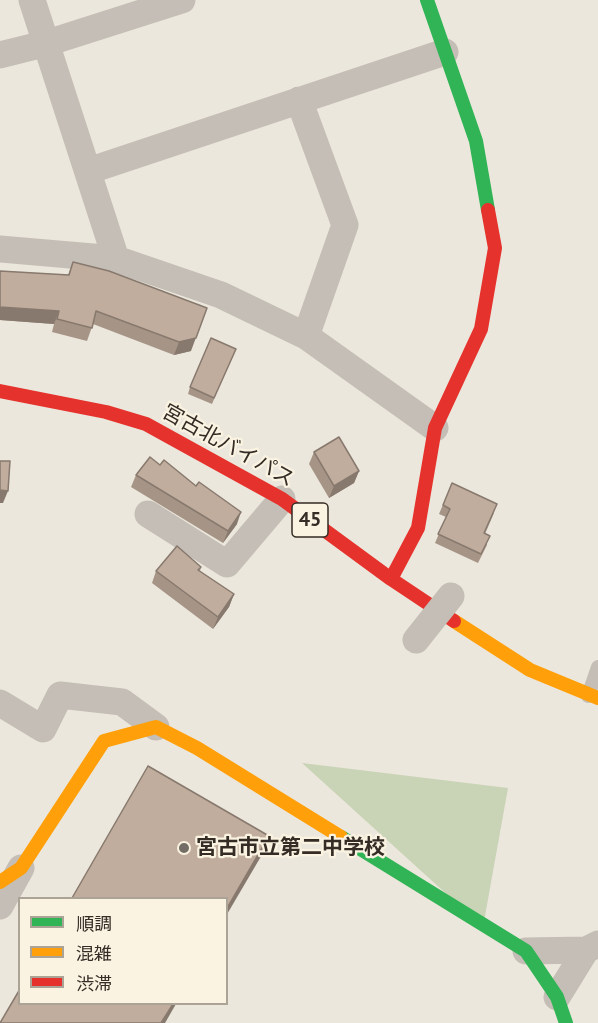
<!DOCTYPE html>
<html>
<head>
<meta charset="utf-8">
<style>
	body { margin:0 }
	#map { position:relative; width:598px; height:1023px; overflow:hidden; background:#ece7dc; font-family:"PT Sans","Noto Sans JP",sans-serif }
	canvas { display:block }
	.legend { position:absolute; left:18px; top:897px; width:210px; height:108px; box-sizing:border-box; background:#faf3e2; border:2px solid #aba396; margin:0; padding:8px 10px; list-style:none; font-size:18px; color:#342c25 }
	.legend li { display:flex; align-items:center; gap:12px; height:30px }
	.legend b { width:30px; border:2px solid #aba396 }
</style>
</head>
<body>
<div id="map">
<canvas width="598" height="1023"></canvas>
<ul class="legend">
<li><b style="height:8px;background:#30b455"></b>順調</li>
<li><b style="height:8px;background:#ff9f0a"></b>混雑</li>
<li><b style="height:8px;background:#e5322d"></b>渋滞</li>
</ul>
</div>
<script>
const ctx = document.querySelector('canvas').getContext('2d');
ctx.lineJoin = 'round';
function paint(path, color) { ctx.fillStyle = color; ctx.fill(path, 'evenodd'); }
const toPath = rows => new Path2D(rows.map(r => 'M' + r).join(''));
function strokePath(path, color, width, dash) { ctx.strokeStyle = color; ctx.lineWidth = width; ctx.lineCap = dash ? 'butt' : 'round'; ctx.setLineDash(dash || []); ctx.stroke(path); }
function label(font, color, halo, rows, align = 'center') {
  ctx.font = font + ' "PT Sans","Noto Sans JP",sans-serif'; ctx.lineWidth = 4.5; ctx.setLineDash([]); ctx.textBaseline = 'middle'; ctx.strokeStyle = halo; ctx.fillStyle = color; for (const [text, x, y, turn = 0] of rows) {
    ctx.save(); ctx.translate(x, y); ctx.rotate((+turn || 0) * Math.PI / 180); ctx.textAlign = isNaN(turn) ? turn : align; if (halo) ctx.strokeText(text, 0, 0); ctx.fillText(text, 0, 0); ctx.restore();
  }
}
paint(toPath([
	[302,763,508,788,483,927]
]), '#c9d3b6');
strokePath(toPath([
	[588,696,598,667]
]), '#c4beb6', 14);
strokePath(toPath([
	[32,0,116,259],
	[0,55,44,44,182,0],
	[299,100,345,225,306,336],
	[88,171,445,52],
	[0,249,116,259,221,295,306,336,435,428],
	[148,514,227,564,282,499],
	[0,703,43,729,60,695,122,702,156,727],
	[0,906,21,868],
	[526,951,586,950,598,944],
	[557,997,586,950]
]), '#c4beb6', 27);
strokePath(toPath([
	[427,0,476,141,488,210],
	[341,837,526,951,557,997,566,1023]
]), '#30b455', 14);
strokePath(toPath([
	[454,621,530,670,598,698],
	[0,882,21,868,104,741,156,727,197,748,341,837]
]), '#ff9f0a', 14);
strokePath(toPath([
	[0,391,106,412,146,424,282,499,391,579,454,621],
	[391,579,418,528,435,428,481,329,495,248,488,210]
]), '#e5322d', 14);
strokePath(toPath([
	[416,640,451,596]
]), '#c4beb6', 27);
paint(toPath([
	[73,262,191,351,174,355,93,324,87,341,52,332,54,324,0,320,0,271,68,275],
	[233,355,212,404,188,394,190,387],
	[314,452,359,471,354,483,329,498,309,464],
	[160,465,237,524,223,543,131,487,136,475],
	[452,483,494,513,485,534,487,545,478,563,435,543,446,517,439,514],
	[201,567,200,571,234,594,229,607,213,629,152,583,156,571]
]), '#a69587');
paint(toPath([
	[0,307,59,311,54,324,0,320],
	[207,308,191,351,174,355,179,342],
	[359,471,354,483,329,498,334,486],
	[0,490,8,491,3,503,0,503],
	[241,512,237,524,223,543,228,531],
	[234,594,229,607,213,629,218,617],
	[269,836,263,853,226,916,226,910],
	[173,1004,176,1004,165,1023,161,1023]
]), '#87796e');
const building = toPath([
	[73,262,109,271,207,308,196,338,179,342,96,311,92,328,57,319,59,311,0,307,0,271,69,275,73,262],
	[211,338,236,349,214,398,190,387,211,338],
	[339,437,359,471,334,486,314,452,339,437],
	[150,457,160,465,164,460,196,486,199,482,241,512,228,531,136,475,150,457],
	[0,461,10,461,8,491,0,490,0,461],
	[452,483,497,504,484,533,490,536,481,554,438,534,450,509,443,505,452,483],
	[177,546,201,567,198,570,234,594,218,617,156,571,177,546],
	[148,766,269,836,226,910,226,898,72,898,148,766],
	[20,989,20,1004,173,1004,161,1023,0,1023,20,989]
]);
paint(building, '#c1ad9d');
strokePath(building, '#87796e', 1.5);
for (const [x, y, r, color] of [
	[184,848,6,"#746d65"]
]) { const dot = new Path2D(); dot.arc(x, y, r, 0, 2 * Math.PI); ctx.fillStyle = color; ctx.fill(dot); strokePath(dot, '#faf3e2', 2); }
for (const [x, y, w] of [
	[310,520,36]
]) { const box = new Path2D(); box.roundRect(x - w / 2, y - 17, w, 34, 4.5); ctx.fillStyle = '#faf3e2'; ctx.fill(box); strokePath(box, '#342c25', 1.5); }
label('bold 20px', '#342c25', null, [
	["45",310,520]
]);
label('21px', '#342c25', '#faf3e2', [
	["宮古北バイパス",228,446,29]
]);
label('bold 21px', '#342c25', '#faf3e2', [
	["宮古市立第二中学校",196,848]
], 'left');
</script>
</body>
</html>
